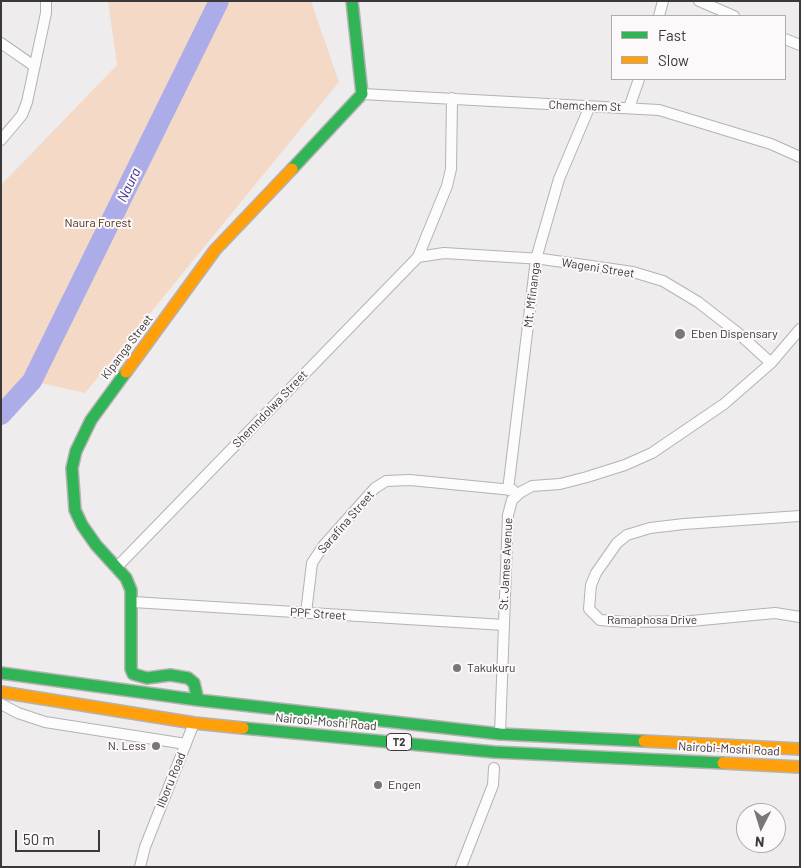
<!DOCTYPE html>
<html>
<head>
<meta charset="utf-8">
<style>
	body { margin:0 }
	#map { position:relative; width:801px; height:868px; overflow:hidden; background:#eeeced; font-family:Barlow,sans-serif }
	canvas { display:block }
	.frame { position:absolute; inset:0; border:2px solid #3a3839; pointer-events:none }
	.legend { position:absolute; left:611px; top:15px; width:175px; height:65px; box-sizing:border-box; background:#fdf8fa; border:1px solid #afabad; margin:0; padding:6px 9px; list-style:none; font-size:15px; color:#3a3839 }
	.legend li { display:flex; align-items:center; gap:10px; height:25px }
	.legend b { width:25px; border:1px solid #afabad }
	.north { position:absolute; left:736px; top:803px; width:50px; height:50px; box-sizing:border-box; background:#fdf8fa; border:1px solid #afabad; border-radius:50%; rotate:185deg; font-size:14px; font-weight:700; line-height:20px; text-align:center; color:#3a3839 }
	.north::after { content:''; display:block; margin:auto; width:18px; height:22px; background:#797778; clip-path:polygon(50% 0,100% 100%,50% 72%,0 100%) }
	.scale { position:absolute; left:15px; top:830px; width:85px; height:22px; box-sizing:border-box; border:2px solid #3a3839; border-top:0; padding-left:6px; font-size:15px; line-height:18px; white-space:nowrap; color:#3a3839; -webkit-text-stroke:4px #fdf8fa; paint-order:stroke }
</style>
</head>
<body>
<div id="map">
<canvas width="801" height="868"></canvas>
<div class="frame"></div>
<ul class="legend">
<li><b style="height:6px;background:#30b455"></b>Fast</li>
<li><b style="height:6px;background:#ff9f0a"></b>Slow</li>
</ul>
<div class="north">N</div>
<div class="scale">50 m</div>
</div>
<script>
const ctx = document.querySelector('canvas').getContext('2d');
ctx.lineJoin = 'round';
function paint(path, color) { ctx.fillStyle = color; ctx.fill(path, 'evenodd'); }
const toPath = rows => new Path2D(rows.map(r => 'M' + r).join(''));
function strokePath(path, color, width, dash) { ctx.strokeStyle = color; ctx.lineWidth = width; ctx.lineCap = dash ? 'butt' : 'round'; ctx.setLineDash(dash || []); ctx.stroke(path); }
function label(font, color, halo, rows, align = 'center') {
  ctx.font = font + ' Barlow,sans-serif'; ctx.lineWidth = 4; ctx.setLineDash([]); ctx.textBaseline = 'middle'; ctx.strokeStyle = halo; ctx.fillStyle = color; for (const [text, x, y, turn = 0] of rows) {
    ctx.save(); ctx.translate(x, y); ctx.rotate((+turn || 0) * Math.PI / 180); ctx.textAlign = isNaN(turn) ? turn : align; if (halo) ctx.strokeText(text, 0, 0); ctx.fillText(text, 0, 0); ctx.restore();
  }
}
paint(toPath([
	[108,1,311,1,339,82,85,393,32,381,1,415,1,185,117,65]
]), '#f4dac6');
strokePath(toPath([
	[1,415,32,381,219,1]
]), '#acace8', 20);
const street = toPath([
	[699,1,734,16],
	[659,16,663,1],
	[785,39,800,45],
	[1,43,34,66],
	[362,94,659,110,771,144,800,157],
	[629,108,639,79],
	[1,140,22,115,27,102,46,13,46,1],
	[418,257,447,186,451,169,452,98],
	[508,490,536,259,559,179,589,108],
	[800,516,684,524,650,528,627,535,617,543,596,573,591,585,589,609,600,620,626,622,691,621,775,613,800,617],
	[116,568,418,257,444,253,542,259,633,272,663,281,698,302,738,333,771,363],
	[133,602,504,625],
	[306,613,312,563,324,545,375,488,386,481,410,480,513,490],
	[1,704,18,713,45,722,186,744],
	[500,734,508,515,512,500,521,492,532,486,560,484,587,477,625,465,652,453,724,404,771,363,800,329],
	[140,867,145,847,194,723],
	[461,867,493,785,494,768]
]);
const fast = toPath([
	[292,169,362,94,352,1],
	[126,372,91,420,76,451,72,468,75,510,82,525,96,545,126,578,131,590,131,669,133,674,147,678,170,675,188,678,194,683,198,700],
	[1,673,198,700,500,734,644,741],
	[243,728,494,752,723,763]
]);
const slow = toPath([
	[126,372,215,250,292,169],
	[1,692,194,723,243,728],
	[644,741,800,749],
	[723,763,800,767]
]);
strokePath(street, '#b4b2b3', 12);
strokePath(fast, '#b4b2b3', 14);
strokePath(slow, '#b4b2b3', 14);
strokePath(street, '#fcfcfc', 10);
strokePath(fast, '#30b455', 11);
strokePath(slow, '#ff9f0a', 11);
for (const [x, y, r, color] of [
	[680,334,6,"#797778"],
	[457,668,5,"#797778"],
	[156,746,5,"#797778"],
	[378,785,5,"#797778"]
]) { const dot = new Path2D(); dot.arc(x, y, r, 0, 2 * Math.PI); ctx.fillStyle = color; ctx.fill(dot); strokePath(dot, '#fdf8fa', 2); }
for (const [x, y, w] of [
	[399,742,25]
]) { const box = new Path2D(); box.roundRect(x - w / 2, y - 8.5, w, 17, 4); ctx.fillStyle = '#fdf8fa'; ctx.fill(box); strokePath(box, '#3a3839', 1); }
label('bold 11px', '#3a3839', null, [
	["T2",399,742]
]);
label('12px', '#3a3839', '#fdf8fa', [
	["Chemchem St",585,106,2],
	["Wageni Street",598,268,9],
	["Mt. Mfinanga",532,295,-83],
	["Kipanga Street",127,347,-53],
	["Shemndolwa Street",270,409,-46],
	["Sarafina Street",346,522,-49],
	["St. James Avenue",506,564,-87],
	["PPF Street",318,614,4],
	["Ramaphosa Drive",652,620],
	["Nairobi-Moshi Road",326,722,5],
	["Nairobi-Moshi Road",729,749,3],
	["Ilboru Road",171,780,-68]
]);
label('12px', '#4f2f14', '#fdf8fa', [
	["Naura Forest",98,223]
]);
label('12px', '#3a3839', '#fdf8fa', [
	["Eben Dispensary",691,334],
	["Takukuru",467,668],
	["N. Less",146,746,"right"],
	["Engen",388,785]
], 'left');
label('italic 14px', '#3e3294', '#fdf8fa', [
	["Naura",129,185,-64]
]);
</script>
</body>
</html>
